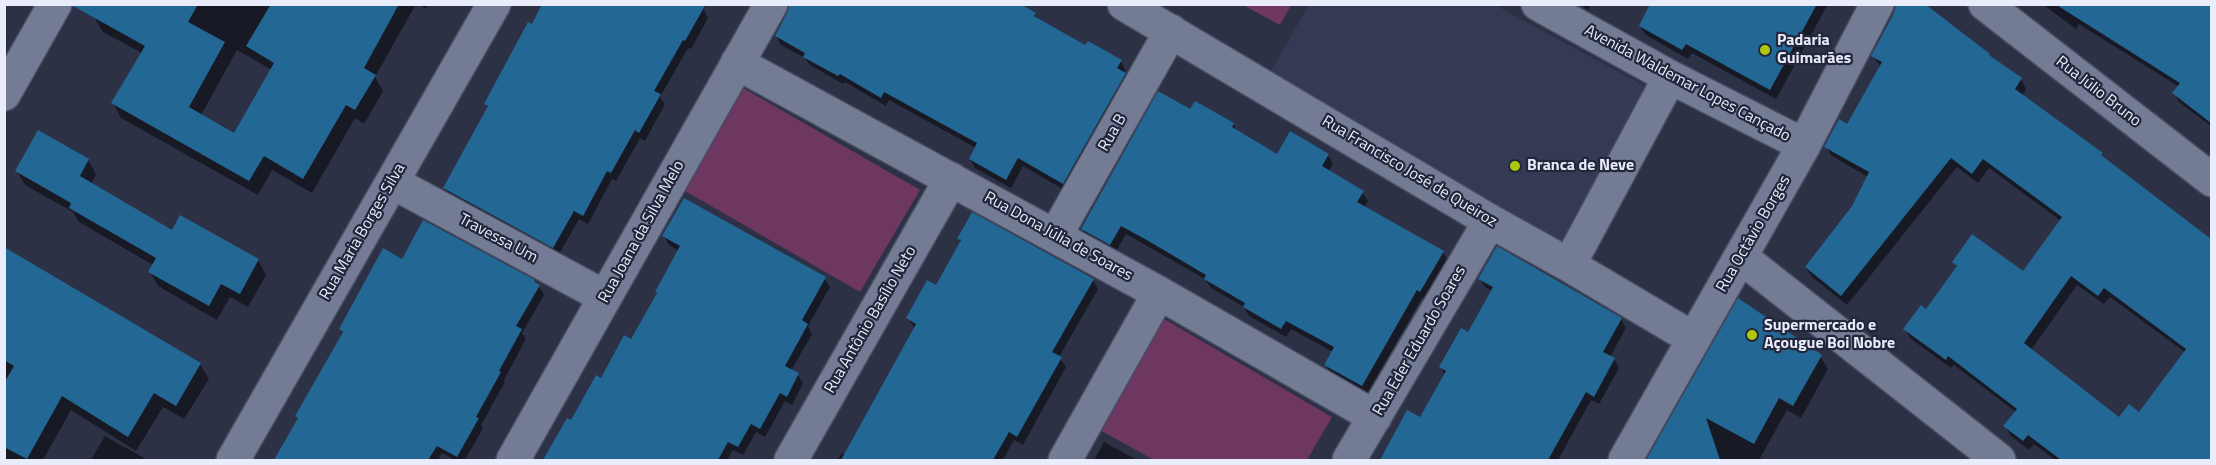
<!DOCTYPE html>
<html>
<head>
<meta charset="utf-8">
<style>
	body { margin:0 }
	#map { position:relative; width:2216px; height:465px; overflow:hidden; background:#2c3146; font-family:"Titillium Web",sans-serif }
	canvas { display:block }
	.frame { position:absolute; inset:0; border:6px solid #e9ecfb; pointer-events:none }
</style>
</head>
<body>
<div id="map">
<canvas width="2216" height="465"></canvas>
<div class="frame"></div>
</div>
<script>
const ctx = document.querySelector('canvas').getContext('2d');
ctx.lineJoin = 'round';
function paint(path, color) { ctx.fillStyle = color; ctx.fill(path, 'evenodd'); }
const toPath = rows => new Path2D(rows.map(r => 'M' + r).join(''));
function strokePath(path, color, width, dash) { ctx.strokeStyle = color; ctx.lineWidth = width; ctx.lineCap = dash ? 'butt' : 'round'; ctx.setLineDash(dash || []); ctx.stroke(path); }
function label(font, color, halo, rows, align = 'center') {
  ctx.font = font + ' "Titillium Web",sans-serif'; ctx.lineWidth = 4.5; ctx.setLineDash([]); ctx.textBaseline = 'middle'; ctx.strokeStyle = halo; ctx.fillStyle = color; for (const [text, x, y, turn = 0] of rows) {
    ctx.save(); ctx.translate(x, y); ctx.rotate((+turn || 0) * Math.PI / 180); ctx.textAlign = isNaN(turn) ? turn : align; if (halo) ctx.strokeText(text, 0, 0); ctx.fillText(text, 0, 0); ctx.restore();
  }
}
paint(toPath([
	[1493,4,1648,88,1561,244,1269,74,1309,5]
]), '#343a54');
paint(toPath([
	[1243,5,1291,5,1280,25],
	[743,88,920,190,860,292,685,191],
	[1152,312,1332,417,1307,460,1154,460,1089,424]
]), '#6d3762');
paint(toPath([
	[101,4,416,4,375,77,383,91,364,124,355,118,312,193,272,170,258,195,121,118,113,103,142,53,103,32,94,17],
	[237,50,272,70,235,135,201,115],
	[418,4,429,4,426,9],
	[544,4,707,4,704,10,708,18,691,49,688,48,660,97,665,104,645,141,640,138,616,181,612,179,588,224,579,219,558,256,450,197,445,188,488,108,486,104],
	[1579,4,1591,4,1588,10],
	[1651,4,1828,4,1776,99,1692,53,1688,59,1646,35,1640,26],
	[2042,4,2212,4,2212,127,2179,102,2174,93,2179,87,2079,24,2076,29],
	[1035,14,1038,20,1086,47,1121,61,1130,83,1068,192,1023,166,1011,188,975,168,970,159,976,148,889,100,886,106,845,82,843,84,810,65,805,58,781,45,776,36],
	[1873,56,2021,79,2026,89,2022,96,2101,154,2104,159,2212,241,2212,460,2055,460,2034,444,2029,450,2011,436,2005,426,2016,412,1954,365,1951,368,1911,339,1905,329,1926,311,1957,268,1954,262,2023,273,2061,221,1989,168,1978,183,1957,167,1847,305,1812,277,1806,268,1854,207,1868,177,1832,156,1826,147,1847,126,1881,67],
	[2077,285,2104,304,2110,297,2186,353,2139,414,2119,419,2031,350],
	[1190,111,1233,124,1237,131,1278,156,1328,155,1333,164,1328,172,1362,192,1368,201,1364,208,1443,252,1448,261,1425,300,1422,298,1367,394,1331,374,1326,365,1333,352,1291,329,1286,337,1249,316,1244,307,1211,288,1205,279,1126,234,1115,253,1087,238,1082,229],
	[88,160,96,174,91,185,172,232,258,260,266,275,248,307,230,297,217,320,158,286,150,272,153,265,79,222,73,212,25,185,17,171],
	[664,236,824,278,830,287,808,326,812,334,791,371,798,375,803,383,792,405,785,401,765,437,756,432,743,455,733,450,727,460,550,460,547,456,632,341,679,251,669,245],
	[959,239,1093,280,1098,289,1059,357,1066,367,1023,445,1014,440,1003,460,837,460,842,453,846,455,915,329,908,318,937,287,961,242],
	[4,248,200,364,209,379,184,419,163,407,136,451,71,410,43,460,4,460],
	[402,261,535,284,539,286,544,295,522,333,526,339,504,380,505,382,481,425,483,428,465,460,455,460,442,453,438,460,276,460,343,335,340,329],
	[1480,279,1621,319,1626,328,1610,357,1614,359,1619,368,1599,404,1591,400,1558,460,1381,460,1408,412,1420,419,1445,375,1441,367,1468,334,1492,291,1485,287],
	[1739,301,1820,356,1828,369,1801,418,1787,410,1759,460,1652,460,1651,455],
	[105,436,135,453,148,460,91,460],
	[1104,442,1137,460,1094,460]
]), '#0007');
paint(toPath([
	[74,4,198,4,188,22,225,42,189,107,234,133,274,63,246,46,271,4,399,4,364,68,376,75,355,110,346,105,303,179,264,156,249,181,111,103,145,46,73,6],
	[542,4,706,4,685,41,683,40,654,91,661,94,639,133,635,130,611,173,607,171,583,216,574,211,553,248,443,188,488,106,484,104,507,61,528,22,532,24],
	[790,4,1020,4,1036,13,1034,16,1085,45,1088,41,1122,60,1117,68,1126,73,1063,184,1018,158,1006,180,969,159,977,143,884,92,881,98,840,74,838,76,803,57,805,53,775,36,787,13],
	[1650,4,1817,4,1770,90,1686,44,1682,50,1639,26],
	[1896,4,1925,4,1990,54,1989,55,2022,78,2015,89,2103,153,2101,155,2211,239,2211,460,2061,460,2028,435,2023,441,2003,426,2017,409,1948,356,1946,360,1903,329,1921,305,1926,309,1957,266,1952,262,1972,234,2023,271,2062,217,1983,159,1972,174,1951,158,1841,296,1805,267,1852,206,1869,172,1824,147,1839,119,1847,124,1882,62,1871,56,1894,13],
	[2071,276,2098,296,2104,288,2186,349,2139,412,2129,404,2119,417,2024,343],
	[2055,4,2211,4,2211,123,2172,93,2180,83],
	[1158,91,1190,109,1195,101,1234,123,1232,127,1277,154,1290,131,1329,154,1322,166,1364,191,1357,202,1444,251,1420,292,1417,290,1362,386,1324,365,1334,347,1286,321,1281,329,1243,307,1245,303,1204,279,1206,275,1145,239,1121,226,1110,245,1081,229],
	[38,130,89,159,80,176,172,230,180,215,259,259,240,294,221,284,209,306,148,272,156,258,69,208,71,203,15,171],
	[684,198,826,277,802,320,808,324,785,366,799,373,787,397,780,393,760,429,751,424,738,447,728,442,718,460,543,460,567,418,571,420,596,375,601,378,624,335,631,339,657,293,655,292,680,246,662,236],
	[972,212,1094,279,1052,352,1062,357,1017,437,1009,432,993,460,841,460,916,324,906,318,927,280,936,285,961,240,957,239],
	[423,220,535,280,534,282,540,285,516,326,522,329,499,371,501,372,476,417,479,418,457,457,437,446,428,460,274,460,298,418,295,416,343,332,339,329,383,248,402,259],
	[1497,246,1622,318,1603,352,1615,358,1594,397,1586,392,1548,460,1380,460,1407,410,1420,417,1446,371,1439,367,1461,328,1468,332,1493,287,1478,279],
	[4,247,201,363,176,406,154,393,128,437,62,396,27,459,4,447,4,383,14,366,4,360],
	[1738,298,1822,355,1793,406,1779,398,1754,444,1706,418,1720,460,1646,460]
]), '#236794');
const street = toPath([
	[1124,4,1490,221,1569,265,1694,339],
	[1538,4,1670,77,1804,145],
	[1985,4,2212,180],
	[737,63,1159,293,1375,417],
	[4,94,55,4],
	[392,182,605,297],
	[1055,236,1171,31],
	[1742,258,1999,460],
	[1569,265,1670,77],
	[233,460,494,4],
	[513,460,771,4],
	[791,460,951,179],
	[1065,460,1159,293],
	[1349,460,1490,221],
	[1625,460,1804,145,1877,4]
]);
strokePath(street, '#474c5e', 36);
strokePath(street, '#747b94', 33);
for (const [x, y, r, color] of [
	[1765,50,6,"#aec60c"],
	[1515,166,6,"#aec60c"],
	[1752,335,6,"#aec60c"]
]) { const dot = new Path2D(); dot.arc(x, y, r, 0, 2 * Math.PI); ctx.fillStyle = color; ctx.fill(dot); strokePath(dot, '#22273c', 2); }
label('bold 16px', '#e9ecfb', '#22273c', [
	["Padaria",1777,41],
	["Guimarães",1777,59],
	["Branca de Neve",1527,166],
	["Supermercado e",1764,326],
	["Açougue Boi Nobre",1764,344]
], 'left');
label('16px', '#e9ecfb', '#22273c', [
	["Avenida Waldemar Lopes Cançado",1687,84,28],
	["Rua Júlio Bruno",2098,92,38],
	["Rua B",1113,133,-60],
	["Rua Francisco José de Queiroz",1409,172,31],
	["Rua Maria Borges Silva",363,232,-60],
	["Rua Joana da Silva Melo",642,232,-61],
	["Rua Octávio Borges",1754,234,-60],
	["Rua Dona Júlia de Soares",1058,237,29],
	["Travessa Um",498,239,28],
	["Rua Antônio Basílio Neto",871,320,-60],
	["Rua Eder Eduardo Soares",1420,341,-60]
]);
</script>
</body>
</html>
